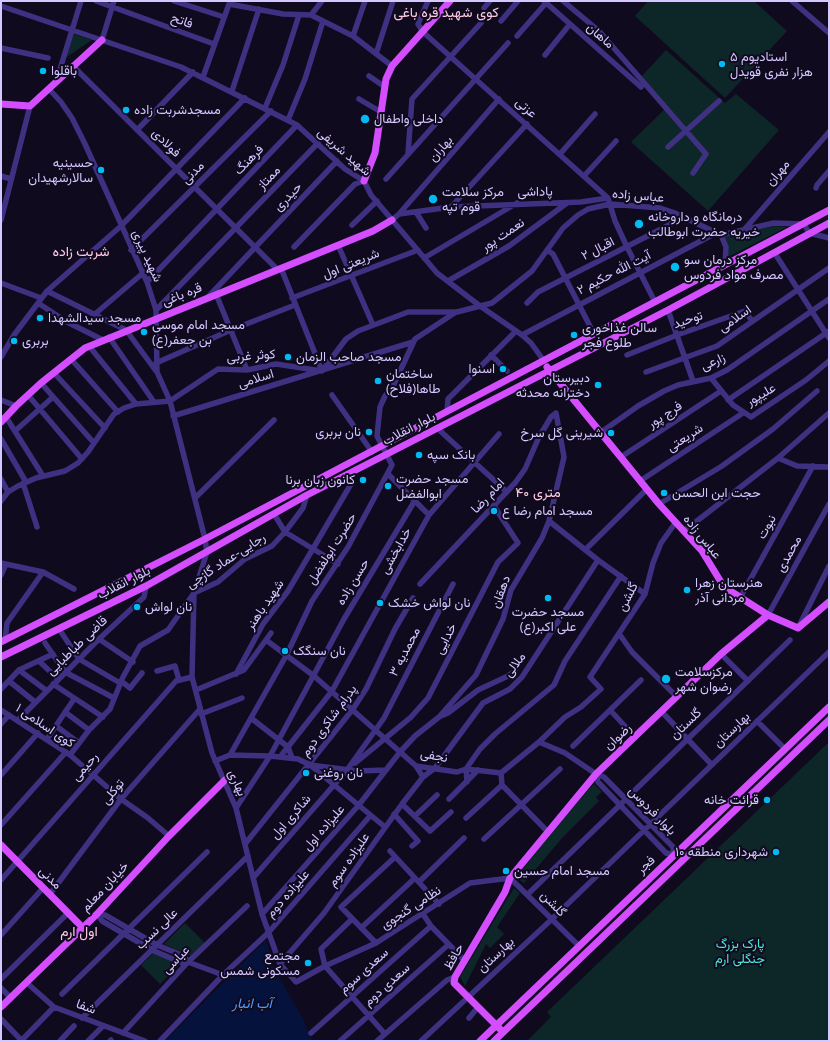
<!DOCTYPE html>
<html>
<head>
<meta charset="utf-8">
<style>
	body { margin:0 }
	#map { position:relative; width:830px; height:1042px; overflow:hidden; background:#100a1e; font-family:"Open Sans",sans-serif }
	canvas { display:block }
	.frame { position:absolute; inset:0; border:2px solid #d5c7ff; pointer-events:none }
</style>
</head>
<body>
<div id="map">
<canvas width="830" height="1042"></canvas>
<div class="frame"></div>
</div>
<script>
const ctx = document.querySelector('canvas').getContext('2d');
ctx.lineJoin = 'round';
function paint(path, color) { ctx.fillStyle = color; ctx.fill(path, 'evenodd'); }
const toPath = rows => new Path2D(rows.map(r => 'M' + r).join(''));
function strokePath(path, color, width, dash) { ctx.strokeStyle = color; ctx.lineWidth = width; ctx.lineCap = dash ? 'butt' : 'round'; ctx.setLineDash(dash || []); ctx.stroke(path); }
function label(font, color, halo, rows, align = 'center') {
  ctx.font = font + ' "Open Sans",Vazirmatn,sans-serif'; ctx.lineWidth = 4; ctx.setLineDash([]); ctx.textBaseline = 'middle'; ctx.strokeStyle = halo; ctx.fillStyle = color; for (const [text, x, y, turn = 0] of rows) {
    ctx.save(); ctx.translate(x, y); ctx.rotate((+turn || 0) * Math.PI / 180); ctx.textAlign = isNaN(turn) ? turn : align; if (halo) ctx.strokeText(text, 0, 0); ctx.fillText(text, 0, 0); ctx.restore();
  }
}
paint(toPath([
	[648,1,754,1,787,31,725,98,635,16],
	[73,34,92,40,65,58],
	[666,50,725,103,736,94,779,130,708,211,631,142,667,107,639,79],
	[775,226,787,227,728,257,724,237],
	[829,742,829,1041,527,1041,551,1017,547,1012],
	[594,784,602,792,596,797,599,801,563,837,524,883,517,878,552,830],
	[514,888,520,893,497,927,504,934,490,948,486,944,465,986,460,977],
	[185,923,205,943,191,956,164,944],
	[154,953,180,964,160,984,141,965]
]), '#0d2628');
paint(toPath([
	[266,940,274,968,304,1021,312,1041,165,1041]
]), '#05123c');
strokePath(toPath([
	[96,1,214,44],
	[174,1,224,17],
	[428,1,418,24,423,32,608,198,615,221,627,247,655,302],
	[544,1,641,87],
	[563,1,599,31,706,154,693,173],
	[792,1,829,33],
	[1,6,181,67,297,125,345,169,364,181,371,195,437,273,480,306,522,335,531,343,544,361],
	[484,8,490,1],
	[311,15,322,1],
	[501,21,518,1],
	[353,36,365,1],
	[517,36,546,3],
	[102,40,114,1],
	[1,48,48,58],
	[376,54,393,1],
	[545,55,570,24],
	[73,66,277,269],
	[369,76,385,87],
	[203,77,229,4,283,14,311,15,353,36,392,66],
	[56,82,81,1],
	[49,89,61,102,72,118,85,144,147,282,156,310,157,372,170,401,205,539,207,552,194,593,192,677,212,753,236,808,262,914,280,964,296,982,325,966,376,943,470,883,510,878,579,946],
	[232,91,259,9],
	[359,99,381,112],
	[265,108,283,65,299,15],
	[288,120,305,79,323,21],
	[137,130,193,72],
	[668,147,719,101],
	[408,154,412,99,481,23],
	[560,154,595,114],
	[1,176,11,179],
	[584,176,616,141],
	[386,179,508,43],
	[816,188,817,185,829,171],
	[451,207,527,124],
	[416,212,426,228],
	[399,214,499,99],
	[1,220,30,106],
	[392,220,399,214,451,207,581,202,608,198],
	[352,225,377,201],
	[744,230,829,132],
	[721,235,726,247,725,265],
	[338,245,373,325],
	[294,247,355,184,364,181],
	[131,250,271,111],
	[547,250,553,254,594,334],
	[774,252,829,338],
	[424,258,517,203],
	[281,268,322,371],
	[448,281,509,246,567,203],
	[147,282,297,125],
	[1,283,41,298],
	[47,291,126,330,156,371],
	[216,294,247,370],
	[208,297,337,161],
	[292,298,418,250],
	[38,303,67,322,103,340],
	[527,303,538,292,671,224,675,213],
	[156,310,318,143],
	[668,310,693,381],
	[95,314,143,273],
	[522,335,716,233],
	[109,337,154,402],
	[89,346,136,404],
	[491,355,507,371],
	[627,355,677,335,745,311,752,321],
	[1,357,14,335,47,291,121,226,245,98],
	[71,359,118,412],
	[156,363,231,330,295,305],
	[646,372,717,346,829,268],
	[54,373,105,428],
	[711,378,733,405,751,417,806,380,829,361],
	[41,383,94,443],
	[28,395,82,459],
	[332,395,372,452],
	[1,400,16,406],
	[728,400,829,331],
	[447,412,448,399,516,331],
	[173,416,413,342],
	[6,417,43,476],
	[437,428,507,492],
	[15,431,53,397],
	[600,433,638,406,664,391,678,385,711,378,727,370,829,299],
	[1,439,26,482],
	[621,457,721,391],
	[778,458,797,466,829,467],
	[388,474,429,515],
	[1,479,8,492],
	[640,481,743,413],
	[23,483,37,527],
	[195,498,274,420],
	[1,501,8,492,18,486,36,478,65,471,78,463,88,452,114,414,124,408,136,404,170,401,218,369,247,370,276,364,322,371,346,339,358,331,408,312,457,312,492,303,532,271,563,228,578,215,588,209,610,204,660,208,675,213,721,235,774,223,804,224,809,233,829,238],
	[659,504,722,466,773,429,817,391],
	[274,514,285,532,338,564],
	[549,521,598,560,645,594],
	[684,531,778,458,829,413],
	[585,550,647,489],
	[1,563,43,572,74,589],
	[1,575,6,564],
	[740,598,813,466],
	[768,615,829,504],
	[799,626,829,566],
	[59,629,79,659,120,683],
	[620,635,632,652,677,697],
	[99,639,133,662],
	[266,640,314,676,416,766,457,772,466,769,501,773,539,742,565,753,596,774,604,777,673,847,674,855,666,853,598,782,596,774],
	[5,641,7,623,43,572],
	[45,643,65,672,114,698],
	[721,654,748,681],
	[39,661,58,679],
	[19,670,47,691],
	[157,671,175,666,179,680],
	[236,674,263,624,288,591,351,484,347,474],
	[9,681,35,702],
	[121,681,130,688,142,673],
	[53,684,103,717],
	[1,689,19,670,53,654],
	[196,690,244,670,271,633],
	[1,710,70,755,121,799,148,818,169,836],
	[610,710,635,737],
	[65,712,89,730],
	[662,712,712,765],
	[201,714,242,698],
	[441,716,448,713,478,690,508,676,515,671,519,661],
	[251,718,288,747,292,758],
	[18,720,99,639,144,597,146,586],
	[757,721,785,749],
	[1,724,9,715],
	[56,726,79,743],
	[47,739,74,699],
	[539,742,565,717,581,707,601,689,590,677,645,594,653,563,661,543,676,522],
	[573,746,641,680],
	[70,755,89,730,110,709,123,677,140,646,168,630,194,593,218,582,245,559,272,546,285,532,303,508,307,495],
	[230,755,286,656,312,601,348,547,392,465,377,436,380,407,385,396,394,384,415,339,456,312],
	[280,757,332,691,429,515,499,434],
	[215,761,230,755,270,756,298,759,310,765,385,827],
	[355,763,411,717,428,698,498,562,518,543,494,506],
	[310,765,358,771,386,770],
	[416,766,423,777],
	[501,773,502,785,548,832],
	[1,775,38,733],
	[467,782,466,769,480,749,495,734,554,685,565,661,621,576],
	[633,792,790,640],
	[449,799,478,770],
	[402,804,430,831,451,812],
	[236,808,270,756,344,619,414,502],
	[394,814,418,841,412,846],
	[415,816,437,795],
	[466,818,502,785],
	[1,825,66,752],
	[484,839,560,769],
	[245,844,353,709,366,689,395,629,413,598],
	[390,851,439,904],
	[253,878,347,770,384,718,453,584],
	[1,880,176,681,192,677],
	[419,882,464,838],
	[50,894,121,799,200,709],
	[528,894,623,802],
	[97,914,102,921,152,950,182,963,188,962,223,975],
	[97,914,105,915,157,945,184,956,188,962],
	[262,914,358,806,400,752,415,736,439,717,476,675,503,619,511,590,542,538,549,521,564,457,556,413,551,417,539,437,525,469,515,483,420,584],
	[423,914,431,926,465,961],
	[352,919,321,949,325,966,385,1034],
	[361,928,415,878],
	[1,935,43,888],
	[376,943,341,907,395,857],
	[280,964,324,913,402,804,423,777,435,768,483,703,510,689,522,677,598,560],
	[1,979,68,913],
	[27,983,54,1007,145,1041],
	[1,988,11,998],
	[62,994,207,852],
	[82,1018,248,856],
	[469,1018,478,1007],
	[1,1019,22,1041],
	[123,1033,188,962,247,906],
	[311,1033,431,926],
	[21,1041,54,1007],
	[60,1041,74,1026],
	[88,1041,103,1026],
	[110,1041,111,1040],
	[160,1041,223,975,268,933,370,816],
	[340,1041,448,945],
	[377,1041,447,980,455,977],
	[421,1041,552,919,829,652]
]), '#3f3181', 5.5);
strokePath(toPath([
	[1,104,30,106,102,40],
	[364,181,375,153,386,79,392,66,450,1],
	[547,367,659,504,702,551,724,587,768,615,798,628,829,602],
	[1,422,16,406,41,383,85,348,373,231,392,220],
	[1,642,205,539,829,210],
	[1,657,146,586,307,495,668,310,829,223],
	[1,845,83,928],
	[1,1007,97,914,169,836,225,780],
	[503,1032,454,983,455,977,505,892,510,878,596,774,721,654,768,615],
	[480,1041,829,707],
	[494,1041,829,720]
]), '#d44eff', 7);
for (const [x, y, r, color] of [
	[722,64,4,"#00baf2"],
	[43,71,4,"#00baf2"],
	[126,110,4,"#00baf2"],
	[365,119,5,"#00baf2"],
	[101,170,4,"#00baf2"],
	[433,199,5,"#00baf2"],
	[639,224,5,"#00baf2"],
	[675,267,5,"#00baf2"],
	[40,318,4,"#00baf2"],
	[144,332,4,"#00baf2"],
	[574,335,4,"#00baf2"],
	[14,341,4,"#00baf2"],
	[288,357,4,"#00baf2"],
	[503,369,4,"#00baf2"],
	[378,381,4,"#00baf2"],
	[598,385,4,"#00baf2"],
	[369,432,4,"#00baf2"],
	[611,433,4,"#00baf2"],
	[419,455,4,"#00baf2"],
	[363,480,4,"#00baf2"],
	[388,486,4,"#00baf2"],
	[664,493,4,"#00baf2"],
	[494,511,4,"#00baf2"],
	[687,590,4,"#00baf2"],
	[548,598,4,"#00baf2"],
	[380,603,4,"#00baf2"],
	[137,607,4,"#00baf2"],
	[285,651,4,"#00baf2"],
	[666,679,5,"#00baf2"],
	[306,773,4,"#00baf2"],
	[767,800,4,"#00baf2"],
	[776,852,4,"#00baf2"],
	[506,871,4,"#00baf2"],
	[308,963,4,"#00baf2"]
]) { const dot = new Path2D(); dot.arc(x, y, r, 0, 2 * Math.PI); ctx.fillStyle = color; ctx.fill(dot); strokePath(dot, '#100a1e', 1.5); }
label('13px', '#d5c7ff', '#100a1e', [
	["فاتح",182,21,20],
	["ماهان",600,36,41],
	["عزتی",526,108,42],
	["فولادی",166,143,45],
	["بهاران",441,149,-49],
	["شهید شریفى",344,152,41],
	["فرهنگ",249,160,-46],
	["مدنی",193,173,-45],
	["مهران",778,173,-50],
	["ممتاز",269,178,-46],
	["پاداشی",535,192,-1],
	["عباس زاده",638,196,5],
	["حیدری",288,197,-46],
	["نعمت پور",503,235,-34],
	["اقبال ۲",598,249,-27],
	["شهید پیری",147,256,66],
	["شریعتی اول",351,264,-22],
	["آیت الله حکیم ۲",614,273,-27],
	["قره باغی",182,295,-22],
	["اسلامی",735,319,-35],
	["توحید",688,320,-19],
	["کوثر غربی",251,356,-4],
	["زارعی",713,362,-24],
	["اسلامی",256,379,-17],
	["علیپور",761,395,-31],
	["فرج پور",665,415,-33],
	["بلوار انقلاب",409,429,-27],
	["شریعتی",685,438,-33],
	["امام رضا",488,496,-47],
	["نبوت",767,527,-61],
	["عباس زاده",702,537,51],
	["حضرت ابولفضل",332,549,-58],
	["خدابخشی",396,551,-61],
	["محمدی",789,554,-61],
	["رجایی-عماد گازچی",226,561,-33],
	["حسن زاده",353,582,-59],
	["بلوار انقلاب",124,583,-27],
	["دهقان",501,592,-70],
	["گلشن",628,597,-63],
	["شهید باهنر",265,605,-56],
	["خدایی",446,639,-63],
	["قاضی طباطبایی",77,646,-44],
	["محمدیه ۳",405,652,-63],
	["ملالی",515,665,-53],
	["پدرام شاکری دوم",329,721,-54],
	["گلستان",686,724,-44],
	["کوی اسلامی ۱",45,726,34],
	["بهارستان",732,730,-44],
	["رضوان",618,737,-43],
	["نجفی",434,756,11],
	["رحیمی",85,767,-49],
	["بهاری",237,783,66],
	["توکلی",113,792,-51],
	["بلوار فردوس",652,811,46],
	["شاکری اول",291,817,-49],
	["علیزاده اول",324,828,-49],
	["علیزاده سوم",349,860,-55],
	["فجر",646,865,-44],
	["مدنی",50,878,45],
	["خیابان معلم",105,887,-47],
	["علیزاده دوم",288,894,-49],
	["گلشن",553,904,46],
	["نظامی گنجوی",411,908,-33],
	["عالی نسب",157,929,-44],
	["بهارستان",496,955,-43],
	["حافظ",454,957,-61],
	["عباسی",176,960,-46],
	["سعدی سوم",364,971,-42],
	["سعدی دوم",387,985,-42],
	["شفا",86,1007,20]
]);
label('13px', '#d5c7ff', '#100a1e', [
	["استادیوم ۵",730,57],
	["هزار نفری قویدل",730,72],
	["باقلوا",51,71],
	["مسجدشربت زاده",134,110],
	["داخلی واطفال",374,119],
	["حسینیه",93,163,"right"],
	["سالارشهیدان",93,178,"right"],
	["مرکز سلامت",442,192],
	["قوم تپه",442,207],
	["درمانگاه و داروخانه",648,217],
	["خیریه حضرت ابوطالب",648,232],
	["مرکز درمان سو",684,260],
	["مصرف مواد فردوس",684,275],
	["مسجد سیدالشهدا",48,318],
	["مسجد امام موسی",152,325],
	["بن جعفر(ع)",152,340],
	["سالن غذاخوری",582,328],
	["طلوع فجر",582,343],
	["بربری",22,341],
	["مسجد صاحب الزمان",296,357],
	["اسنوا",495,369,"right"],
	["ساختمان",386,374],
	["طاها(فلاح)",386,389],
	["دبیرستان",590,378,"right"],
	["دخترانه محدثه",590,393,"right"],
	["نان بربری",361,432,"right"],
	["شیرینی گل سرخ",603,433,"right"],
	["بانک سپه",427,455],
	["مسجد حضرت",396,479],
	["ابوالفضل",396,494],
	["کانون زبان برنا",355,480,"right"],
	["حجت ابن الحسن",672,493],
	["مسجد امام رضا ع",502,511],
	["هنرستان زهرا",695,583],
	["مردانی آذر",695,598],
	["نان لواش خشک",388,603],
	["نان لواش",145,607],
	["مسجد حضرت",548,612,"center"],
	["علی اکبر(ع)",548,627,"center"],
	["نان سنگک",293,651],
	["مرکزسلامت",675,672],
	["رضوان شهر",675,687],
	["نان روغنی",314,773],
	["قرائت خانه",759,800,"right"],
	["شهرداری منطقه ۱۰",768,852,"right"],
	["مسجد امام حسین",514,871],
	["مجتمع",300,956,"right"],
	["مسکونی شمس",300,971,"right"]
], 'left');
label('13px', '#4ae8d6', '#100a1e', [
	["پارک بزرگ",740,944],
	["جنگلی ارم",740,959]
]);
label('14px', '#ffc9e4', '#100a1e', [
	["کوی شهید قره باغی",446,13],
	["شربت زاده",81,252],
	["۴۰ متری",538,493],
	["اول ارم",79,932]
]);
label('italic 14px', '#559aff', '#100a1e', [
	["آب انبار",252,1004]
]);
</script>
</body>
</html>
